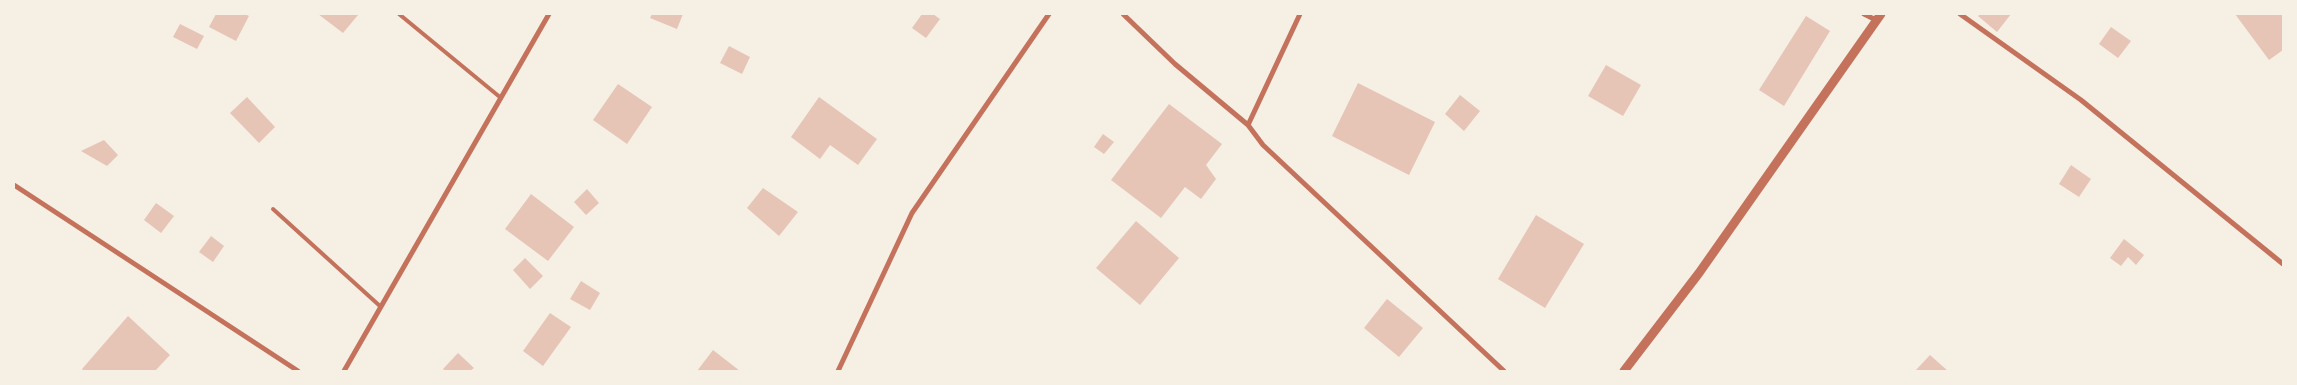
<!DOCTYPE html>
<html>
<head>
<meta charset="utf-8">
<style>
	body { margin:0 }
	#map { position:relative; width:2297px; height:385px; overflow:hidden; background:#f6efe4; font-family:"Golos Text",sans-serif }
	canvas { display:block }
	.frame { position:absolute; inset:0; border:15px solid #f6efe4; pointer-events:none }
</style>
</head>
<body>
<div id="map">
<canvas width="2297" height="385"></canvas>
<div class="frame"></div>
</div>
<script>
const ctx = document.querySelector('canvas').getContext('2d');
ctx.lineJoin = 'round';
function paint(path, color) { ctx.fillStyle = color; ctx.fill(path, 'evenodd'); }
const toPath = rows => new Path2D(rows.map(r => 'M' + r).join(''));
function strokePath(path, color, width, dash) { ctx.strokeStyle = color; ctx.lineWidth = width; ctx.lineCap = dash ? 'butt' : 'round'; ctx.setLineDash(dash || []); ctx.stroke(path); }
paint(toPath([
	[216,14,245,14,249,16,236,41,209,27],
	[318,14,357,14,358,15,343,33],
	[652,14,683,14,677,29,650,18],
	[922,14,933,14,940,19,926,38,912,28],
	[1980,14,2011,14,1997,32,1978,16],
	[2235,14,2283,14,2283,50,2269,60],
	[1806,16,1830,31,1784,106,1759,90],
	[180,24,204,36,197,49,173,37],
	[2111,27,2131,41,2118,58,2099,44],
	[729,46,750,57,742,74,720,63],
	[1606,65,1641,85,1623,116,1588,96],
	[1358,83,1435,122,1409,175,1332,136],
	[618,84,652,107,627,144,593,120],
	[1460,95,1480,111,1464,131,1445,114],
	[247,97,275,127,259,143,230,113],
	[819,97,877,139,858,165,830,145,820,159,791,137],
	[1169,104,1222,144,1206,165,1216,179,1201,199,1185,187,1161,218,1111,180],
	[1103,134,1114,142,1104,154,1094,147],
	[104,140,118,155,107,166,81,151],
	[2071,165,2091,179,2079,197,2059,184],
	[763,188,798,212,779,236,747,208],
	[587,189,599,203,586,215,574,202],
	[531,194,574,227,548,261,505,229],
	[156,203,174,216,161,233,144,220],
	[1536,215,1584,244,1545,308,1498,279],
	[1136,221,1179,258,1140,305,1096,268],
	[211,236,224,246,213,262,199,252],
	[2124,239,2144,255,2136,265,2128,257,2121,266,2110,258],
	[525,258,543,276,530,289,513,270],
	[581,281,600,293,590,310,570,299],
	[1387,299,1423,328,1399,357,1364,328],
	[550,313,571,327,543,366,523,351],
	[128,316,170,355,155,371,84,371,82,369],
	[713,350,740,371,697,371],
	[458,353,474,368,470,371,445,371,443,369],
	[1930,355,1948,371,1915,371]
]), '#e6c5b7');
strokePath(toPath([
	[399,14,501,98],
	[273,209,381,307]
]), '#c5725c', 4);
strokePath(toPath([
	[1123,14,1175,64,1248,125,1263,145,1504,371],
	[1864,14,1876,20],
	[1960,14,2081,100,2283,264],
	[1248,125,1300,14],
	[14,185,298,371],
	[344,371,549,14],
	[838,371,912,213,1049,14]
]), '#c5725c', 5);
strokePath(toPath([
	[1624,371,1699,273,1881,14]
]), '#c5725c', 9);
</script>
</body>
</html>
